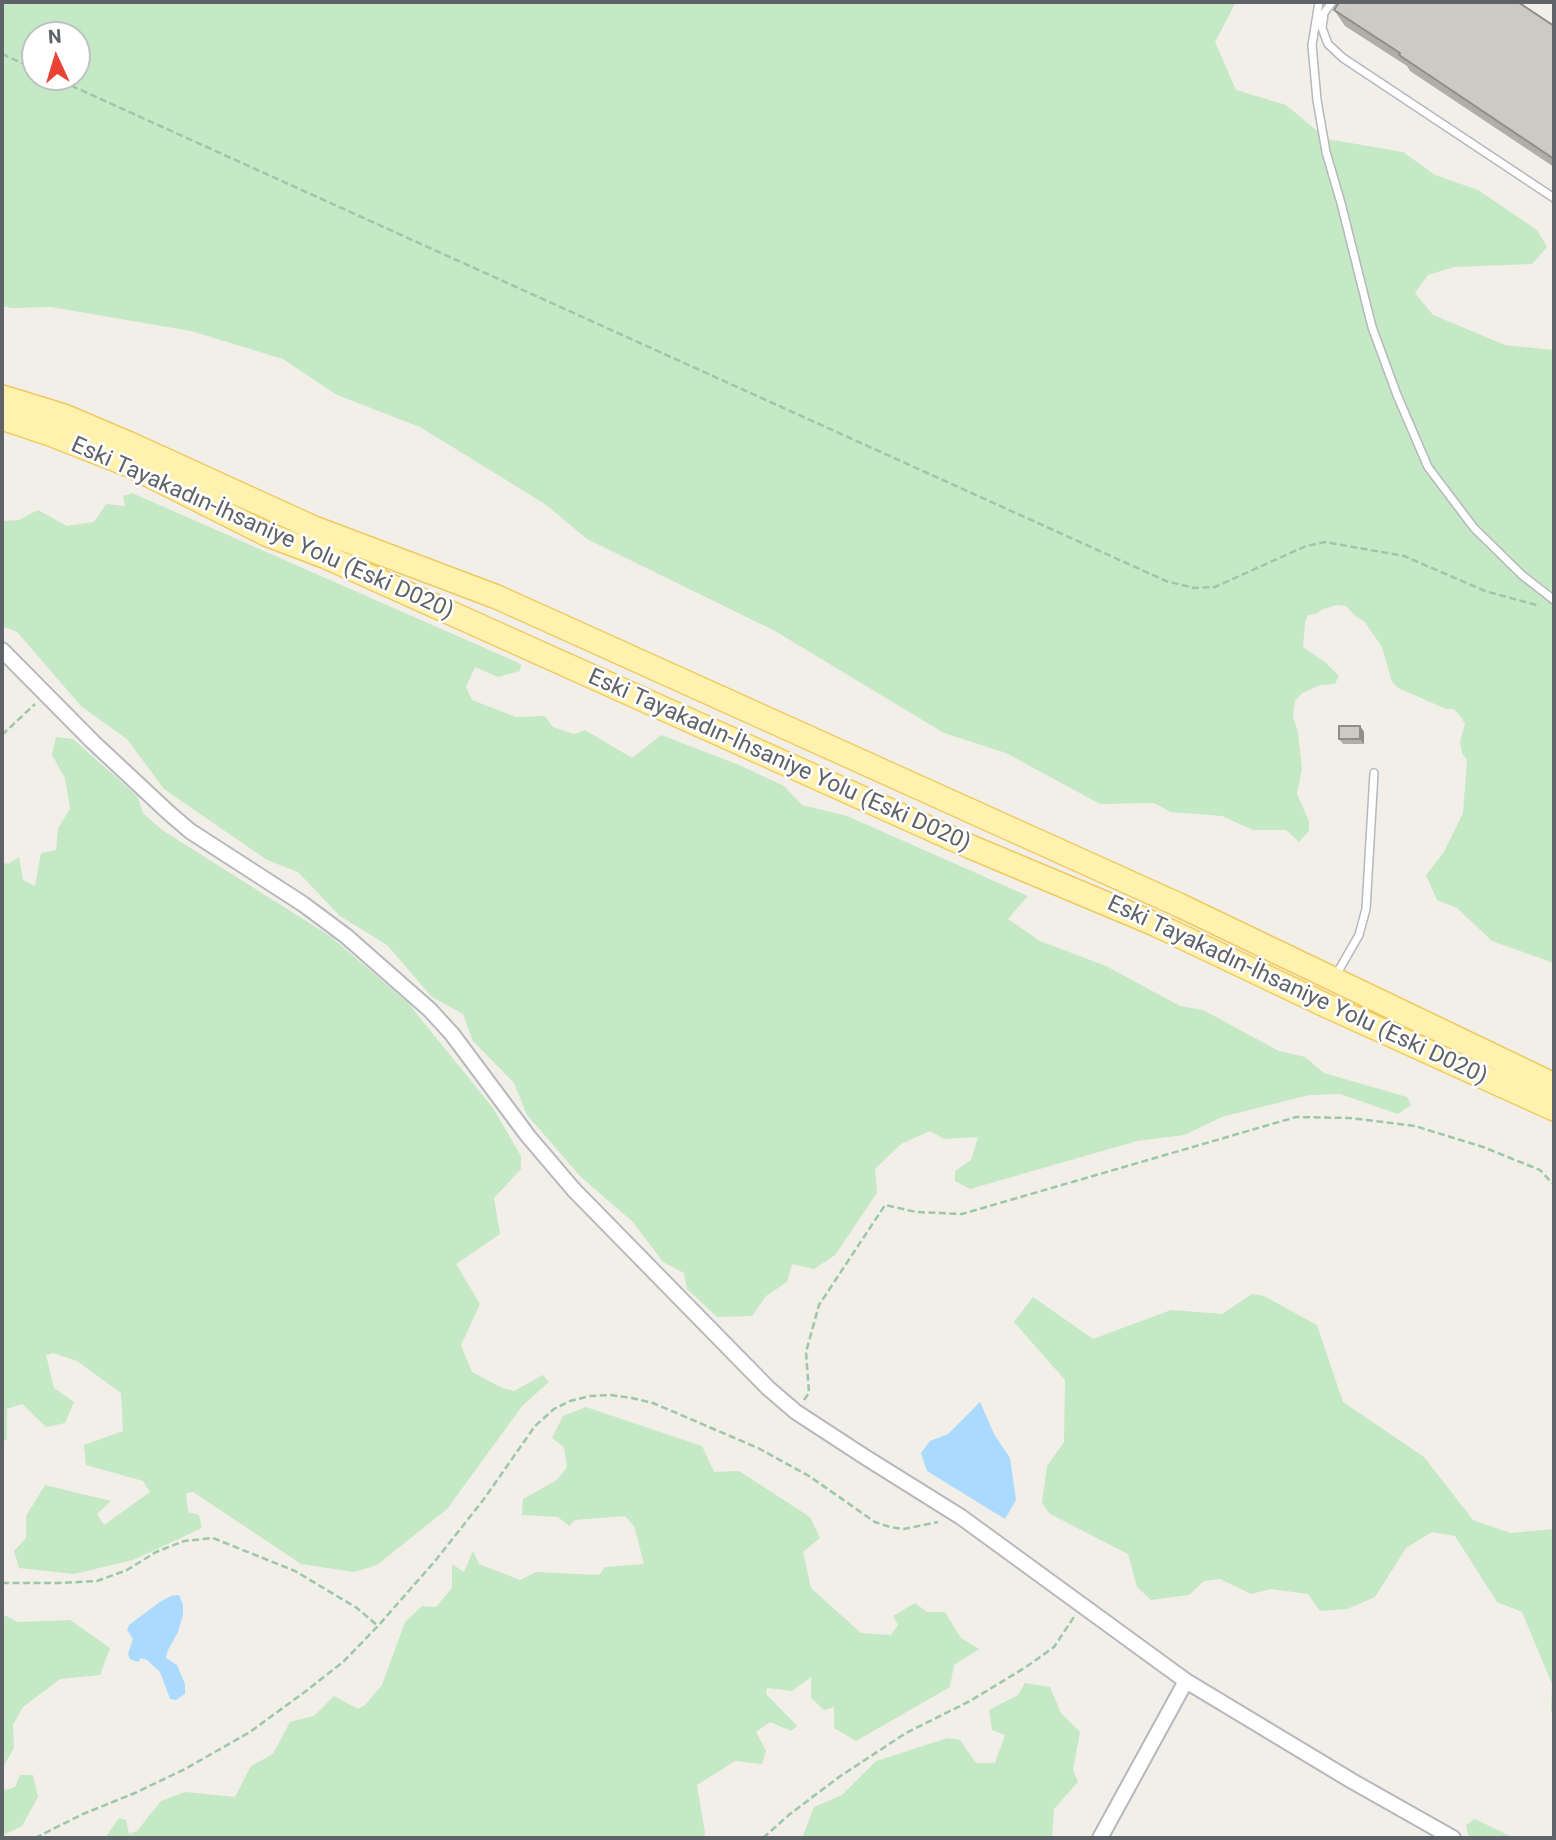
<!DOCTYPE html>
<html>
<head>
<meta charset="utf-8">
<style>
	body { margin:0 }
	#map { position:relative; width:1556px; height:1840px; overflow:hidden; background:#f1efe8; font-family:Roboto,sans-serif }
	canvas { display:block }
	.frame { position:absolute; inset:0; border:4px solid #5f6368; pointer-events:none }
	.north { position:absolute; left:21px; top:21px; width:70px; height:70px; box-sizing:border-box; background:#fff; border:2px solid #bfc1c3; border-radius:50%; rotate:356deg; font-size:19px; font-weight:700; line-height:28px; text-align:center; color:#5f6368 }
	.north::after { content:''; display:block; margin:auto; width:24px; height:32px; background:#ea4335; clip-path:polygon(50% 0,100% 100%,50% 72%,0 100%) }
</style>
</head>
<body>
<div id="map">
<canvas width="1556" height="1840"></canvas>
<div class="frame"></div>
<div class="north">N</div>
</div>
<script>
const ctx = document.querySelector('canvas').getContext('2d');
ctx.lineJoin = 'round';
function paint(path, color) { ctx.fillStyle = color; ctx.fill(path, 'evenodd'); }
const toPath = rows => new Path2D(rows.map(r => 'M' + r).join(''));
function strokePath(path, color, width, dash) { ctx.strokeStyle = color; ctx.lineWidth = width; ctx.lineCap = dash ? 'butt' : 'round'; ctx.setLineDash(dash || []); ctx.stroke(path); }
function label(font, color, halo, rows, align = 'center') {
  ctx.font = font + ' Roboto,sans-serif'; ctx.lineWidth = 5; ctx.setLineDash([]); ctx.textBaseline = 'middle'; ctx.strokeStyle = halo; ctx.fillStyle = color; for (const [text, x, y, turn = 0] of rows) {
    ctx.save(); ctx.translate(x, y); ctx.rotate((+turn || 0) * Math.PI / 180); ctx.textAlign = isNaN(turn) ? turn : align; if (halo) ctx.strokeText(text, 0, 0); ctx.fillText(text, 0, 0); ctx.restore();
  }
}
paint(toPath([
	[2,2,1236,2,1215,42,1236,90,1286,105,1327,139,1403,152,1435,175,1478,190,1537,230,1547,247,1532,264,1454,267,1428,275,1415,293,1433,315,1505,345,1554,350,1554,963,1492,941,1457,908,1437,900,1426,875,1444,852,1463,813,1467,760,1462,753,1460,741,1465,724,1461,717,1454,709,1446,709,1398,688,1392,682,1382,647,1364,621,1355,616,1346,606,1337,605,1323,609,1316,614,1308,615,1305,623,1303,647,1326,663,1339,676,1335,684,1321,685,1302,693,1295,701,1293,716,1298,732,1302,769,1297,794,1309,821,1309,831,1299,842,1286,830,1253,830,1222,816,1171,812,1154,803,1100,804,1006,753,944,733,775,631,587,539,545,504,420,427,337,395,283,359,191,331,51,307,12,308,2,306],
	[35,35,77,35,77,77,35,77],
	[132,493,521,664,520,671,498,677,475,667,466,687,472,700,516,717,545,716,553,727,574,734,585,730,632,758,661,735,739,765,784,786,802,805,847,816,1028,896,1008,919,1040,941,1106,966,1180,1006,1203,1010,1279,1051,1305,1057,1324,1073,1407,1097,1411,1105,1398,1114,1340,1094,1309,1095,1222,1117,1184,1135,1137,1141,970,1189,955,1181,955,1171,971,1160,978,1137,944,1139,930,1131,901,1144,875,1169,877,1193,835,1255,814,1269,792,1264,787,1282,766,1296,752,1316,717,1317,687,1289,684,1273,663,1262,633,1222,581,1177,527,1115,514,1083,473,1041,463,1014,432,997,387,945,340,916,298,872,267,860,164,789,127,739,82,707,17,632,2,626,2,521,19,520,38,510,67,526,94,522,106,504,125,506,123,496],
	[56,737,73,739,137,796,143,813,162,830,330,936,408,1003,493,1108,521,1156,521,1169,494,1198,500,1234,456,1264,480,1304,461,1345,472,1372,502,1388,514,1391,543,1375,549,1382,523,1405,447,1509,377,1565,354,1572,301,1564,193,1492,186,1493,188,1512,199,1515,202,1528,133,1560,74,1574,19,1568,14,1551,26,1538,26,1516,45,1485,111,1501,97,1514,104,1525,150,1492,143,1481,86,1465,84,1445,123,1431,121,1393,77,1361,53,1353,46,1355,54,1388,74,1402,65,1423,46,1427,22,1404,7,1409,7,1439,2,1443,2,862,8,864,19,857,23,880,35,886,41,853,56,850,58,828,70,809,65,778,52,755],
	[1252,1294,1264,1296,1317,1325,1343,1402,1424,1457,1473,1520,1510,1533,1554,1529,1554,1714,1551,1711,1552,1684,1522,1612,1497,1602,1455,1536,1432,1532,1406,1548,1375,1597,1347,1609,1320,1611,1308,1594,1271,1589,1251,1594,1220,1579,1204,1581,1189,1595,1151,1600,1137,1587,1128,1554,1050,1514,1042,1503,1047,1466,1064,1442,1065,1380,1014,1322,1033,1297,1093,1339,1171,1310,1222,1314],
	[586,1407,702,1446,714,1472,739,1471,810,1517,820,1538,803,1552,811,1588,861,1633,891,1635,898,1625,893,1616,915,1603,927,1612,945,1612,961,1638,979,1649,954,1665,950,1687,856,1741,834,1728,834,1707,824,1710,811,1698,811,1677,792,1691,767,1688,766,1694,797,1726,791,1731,770,1722,756,1732,766,1751,762,1764,735,1761,697,1785,705,1833,704,1838,105,1838,119,1818,126,1820,129,1834,137,1831,161,1801,185,1792,235,1797,251,1766,273,1754,290,1722,314,1716,334,1696,358,1709,365,1705,382,1685,405,1622,422,1606,436,1607,452,1588,452,1564,464,1572,473,1551,479,1564,520,1580,536,1572,599,1575,605,1567,644,1564,634,1526,625,1516,575,1520,569,1526,558,1517,522,1515,523,1499,557,1480,567,1467,564,1447,552,1438,563,1416],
	[2,1612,4,1615,18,1622,70,1620,110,1648,100,1675,60,1679,23,1707,13,1725,14,1748,2,1769],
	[1025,1683,1050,1687,1061,1713,1080,1732,1073,1770,1078,1782,1054,1809,1052,1838,802,1838,814,1807,842,1795,876,1761,948,1738,960,1740,976,1763,995,1763,1005,1735,992,1730,989,1710,1018,1695],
	[20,1775,33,1775,38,1797,22,1826,2,1836,2,1791,15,1787],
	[1475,1819,1514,1838,1474,1838,1468,1835,1466,1825]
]), '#c5e8c5');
paint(toPath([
	[980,1402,994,1434,1010,1458,1016,1500,1005,1519,927,1471,921,1453,930,1441,948,1434],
	[179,1595,183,1605,183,1615,178,1632,168,1650,166,1658,177,1665,185,1684,185,1694,176,1700,170,1699,160,1672,147,1660,141,1658,138,1662,130,1659,128,1654,133,1639,127,1630,129,1625,160,1602,171,1596]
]), '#aadaff');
const service = toPath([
	[1319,2,1312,45,1317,100,1326,152,1341,203,1372,327,1397,395,1428,467,1474,528,1522,575,1554,600],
	[1332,2,1324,13,1322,28,1328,44,1343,58,1554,198],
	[1336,975,1359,935,1366,909,1374,773]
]);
const minor = toPath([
	[2,650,93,742,169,813,190,831,303,904,346,936,430,1010,452,1034,528,1136,574,1190,768,1388,796,1412,865,1457,961,1517,1186,1681,1352,1781,1453,1838],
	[1100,1838,1186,1681]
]);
const primary = toPath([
	[2,397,64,416,130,444,314,528,497,597,1179,905,1554,1085],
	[2,418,50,434,129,465,266,534,324,556,971,847,1157,925,1323,1004,1554,1109]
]);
strokePath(service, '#b5b8bc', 10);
strokePath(minor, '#b5b8bc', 18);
strokePath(primary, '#f2c960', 26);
strokePath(toPath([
	[2,54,35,69],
	[52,77,1166,581,1194,588,1215,587,1306,546,1325,542,1404,556,1485,591,1540,606],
	[2,735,35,704],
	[804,1400,809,1393,806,1352,819,1305,885,1205,916,1212,962,1214,1296,1117,1350,1118,1415,1126,1483,1147,1540,1170,1554,1185],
	[2,1583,59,1583,97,1581,127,1570,156,1552,184,1541,213,1538,295,1571,357,1608,378,1626],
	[35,1838,83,1814,135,1793,185,1769,250,1732,306,1691,343,1662,378,1626,435,1561,484,1499,535,1426,554,1409,570,1401,590,1396,611,1395,632,1398,653,1403,758,1448,809,1476,875,1522,890,1527,904,1529,938,1522],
	[763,1838,790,1814,839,1777,906,1733,970,1701,1026,1667,1054,1647,1074,1617]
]), '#9cc7a9', 2.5, [7, 3.5]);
strokePath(service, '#fff', 7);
strokePath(minor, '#fff', 14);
strokePath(primary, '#fff2af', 23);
paint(toPath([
	[1334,10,1554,26,1554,167,1410,71,1407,66,1345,26],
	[1360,726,1364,732,1364,744,1343,744,1339,739]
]), '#afaea9');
paint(toPath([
	[1360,726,1364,732,1364,744,1360,739]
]), '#8f8d8a');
const building = toPath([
	[1339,2,1518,2,1554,26,1554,159,1399,55,1400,53,1334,10,1339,2],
	[1339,726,1360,726,1360,739,1339,739,1339,726]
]);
paint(building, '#cccac5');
strokePath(building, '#8f8d8a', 2);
label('23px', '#5f6368', '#fff', [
	["Eski Tayakadın-İhsaniye Yolu (Eski D020)",262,529,24],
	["Eski Tayakadın-İhsaniye Yolu (Eski D020)",779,761,24],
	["Eski Tayakadın-İhsaniye Yolu (Eski D020)",1297,991,25]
]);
</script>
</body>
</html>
